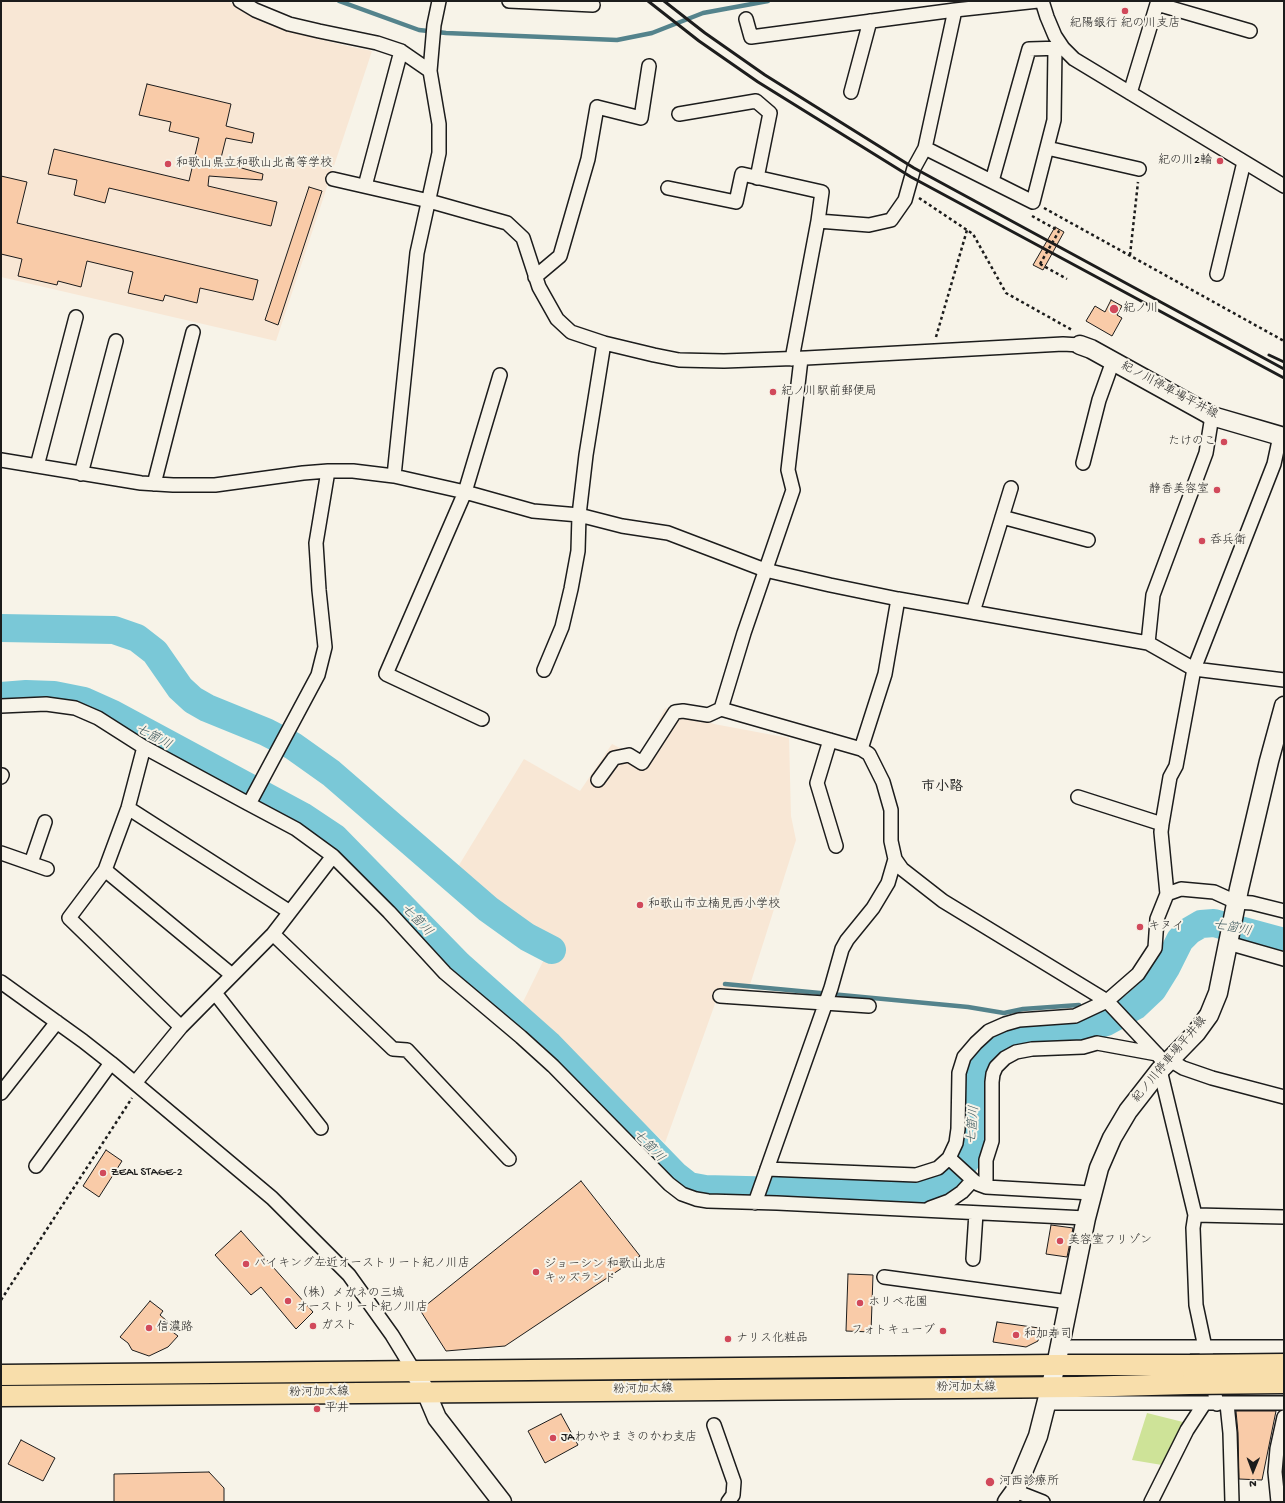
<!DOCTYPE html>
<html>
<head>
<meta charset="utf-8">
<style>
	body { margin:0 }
	#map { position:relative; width:1285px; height:1503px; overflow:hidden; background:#f7f3e8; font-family:"Gochi Hand",sans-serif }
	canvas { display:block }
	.frame { position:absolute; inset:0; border:2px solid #1c1c1c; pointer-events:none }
	.north { position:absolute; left:1233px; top:1451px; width:40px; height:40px; -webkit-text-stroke:3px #f7f3e8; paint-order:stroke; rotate:181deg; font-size:11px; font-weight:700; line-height:16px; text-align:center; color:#1c1c1c }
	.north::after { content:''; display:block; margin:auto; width:14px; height:18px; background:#1c1c1c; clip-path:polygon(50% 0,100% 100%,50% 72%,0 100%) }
</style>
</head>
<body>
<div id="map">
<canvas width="1285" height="1503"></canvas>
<div class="frame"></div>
<div class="north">N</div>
</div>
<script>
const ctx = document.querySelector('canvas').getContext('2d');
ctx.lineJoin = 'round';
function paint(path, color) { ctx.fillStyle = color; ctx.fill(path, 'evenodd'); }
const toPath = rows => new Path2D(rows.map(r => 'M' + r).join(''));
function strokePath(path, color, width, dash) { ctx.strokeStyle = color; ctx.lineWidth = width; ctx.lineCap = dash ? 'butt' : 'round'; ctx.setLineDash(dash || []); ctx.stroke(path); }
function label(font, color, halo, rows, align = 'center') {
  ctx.font = font + ' "Gochi Hand","Klee One",sans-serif'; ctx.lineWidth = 4; ctx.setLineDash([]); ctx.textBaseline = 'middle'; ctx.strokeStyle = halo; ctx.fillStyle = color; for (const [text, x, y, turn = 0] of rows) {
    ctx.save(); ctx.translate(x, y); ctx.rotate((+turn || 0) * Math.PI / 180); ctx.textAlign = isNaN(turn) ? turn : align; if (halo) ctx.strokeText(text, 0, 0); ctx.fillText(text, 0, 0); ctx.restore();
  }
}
paint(toPath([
	[1,1,228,1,243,11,286,30,343,45,372,51,276,341,1,277],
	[665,708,714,724,789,738,791,816,796,840,748,991,720,990,665,1143,521,1006,553,941,456,870,524,759,580,791,612,744,640,758]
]), '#f8e7d5');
paint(toPath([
	[1147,1413,1183,1422,1162,1465,1132,1460]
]), '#cee398');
strokePath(toPath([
	[339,1,419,30,446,33,617,40,652,33,703,13,768,1],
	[725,984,968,1007,1004,1013,1023,1009,1079,1005],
	[1097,1013,1106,1022]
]), '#54838c', 4.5);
strokePath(toPath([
	[1,628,114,630,137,638,155,652,180,688,193,700,207,708,266,732,293,746,331,773,488,909,527,937,552,950],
	[1,696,26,694,54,695,84,701,113,714,302,816,335,838,459,965,549,1045,675,1175,689,1186,705,1189,909,1194,929,1191,948,1181,963,1165,971,1153,976,1133,977,1077,984,1057,995,1045,1010,1037,1027,1033,1082,1029,1106,1022,1135,1006,1153,989,1166,968,1180,940,1189,931,1201,924,1214,923,1284,942]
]), '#7ac8d7', 28);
const building = toPath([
	[147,84,231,104,226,126,254,133,252,143,226,138,220,162,263,174,262,180,209,176,208,186,277,202,271,226,109,188,105,203,86,198,74,195,77,180,48,174,54,149,189,181,199,138,169,131,171,122,139,115,147,84],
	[1,176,27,182,17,223,258,280,253,300,200,288,197,303,165,295,163,301,128,293,133,272,87,261,81,287,58,281,57,285,18,276,22,259,1,254,1,176],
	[309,187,322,191,278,325,265,320,309,187],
	[1055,227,1064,232,1043,270,1033,265,1055,227],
	[1111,300,1122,306,1117,315,1122,318,1112,336,1086,321,1095,306,1105,312,1111,300],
	[106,1150,122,1161,99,1197,83,1186,106,1150],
	[581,1181,640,1256,505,1346,446,1351,420,1310,581,1181],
	[1051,1225,1073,1228,1067,1257,1046,1254,1051,1225],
	[241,1231,313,1312,296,1329,261,1287,251,1295,215,1255,241,1231],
	[848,1274,873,1275,871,1332,846,1331,848,1274],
	[150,1301,163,1311,160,1315,173,1326,170,1330,178,1336,168,1347,149,1356,132,1350,128,1343,120,1337,150,1301],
	[997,1322,1039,1328,1038,1341,1026,1347,993,1342,997,1322],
	[1236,1411,1276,1411,1262,1480,1239,1479,1238,1433,1236,1411],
	[561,1414,578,1445,545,1463,528,1431,561,1414],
	[21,1440,55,1458,43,1481,8,1464,21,1440],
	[209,1472,224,1488,224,1502,114,1502,114,1474,209,1472]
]);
paint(building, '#f9cba8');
strokePath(building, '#1c1c1c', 1);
const street = toPath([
	[240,1,255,10,289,24,319,31,377,43,401,51,430,71],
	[509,1,593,5],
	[1042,1,1047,17,1055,36,1063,48,1074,59,1284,186],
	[955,10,1038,1],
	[746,19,751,37,955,10,925,148,914,168,905,200,891,220,869,225,818,221,792,359],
	[851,92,870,21],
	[1130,93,1157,4,1250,31],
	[679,114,756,101,770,113,757,178],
	[925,148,1033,202,1054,120,1055,48],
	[1047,148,1139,169],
	[333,179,429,201,507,223,523,238,539,287,557,319,571,332,604,343,654,355,679,360,724,361,806,358,1063,344,1080,345],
	[992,181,1029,49,1063,48],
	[365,186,401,51],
	[668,188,736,202,742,174,822,192,818,221],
	[1217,274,1244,162],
	[535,277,560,256,588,159,597,107,641,118,649,66],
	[801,359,788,470,793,490,744,633,721,709,861,749,869,754,883,782,891,810,891,841,895,859,902,869,943,901,1107,1001,1166,1064],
	[1,460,141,483,173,485,215,485,303,473,328,471,353,471,394,476,465,492,533,511,579,515,622,526,668,533,765,570,830,585,898,599,1148,643,1194,669,1284,680],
	[1083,463,1099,400,1113,361],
	[37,466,76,317],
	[328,471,316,543,319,590,325,647,318,675,249,804,296,829,333,856,389,912,445,973,521,1037,553,1066,669,1184,682,1194,696,1199,708,1201,777,1203,1086,1218],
	[81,474,116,341],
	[394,476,417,253,439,153,439,124,430,71,434,25,439,1],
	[154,484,193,332],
	[1002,517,1088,540],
	[973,612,1011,488],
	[1148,643,1153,595,1206,453,1212,416],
	[544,670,562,627,571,589,578,551,579,515,586,455,604,343],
	[1,706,46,704,75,708,98,718,142,746,249,804],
	[482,719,386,674,465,492,500,375],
	[830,740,817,783,836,846],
	[144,747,128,808,105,870,69,918,181,1027],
	[861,749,885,674,898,599],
	[1,777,2,775],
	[598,780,614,758,629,755,642,763,675,712,683,711,708,715,721,709],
	[1078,797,1162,824],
	[128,808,290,912],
	[1,853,47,869],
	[31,863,45,822],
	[105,870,232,975],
	[1167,894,1161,832,1162,824,1170,777,1176,766,1194,669,1274,464,1280,436],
	[273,934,393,1049,407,1050,509,1159],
	[1228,943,1284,959],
	[1,982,83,1041,111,1063,272,1198,349,1275,392,1335,414,1371],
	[215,993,321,1128],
	[720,996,869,1006],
	[1170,1060,1183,1068,1212,1078,1284,1097],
	[1160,1070,1195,1215,1193,1228,1196,1305,1217,1404],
	[135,1083,181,1027,273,934,333,856],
	[1,1093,57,1022],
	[949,1158,973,1180,978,1184,986,1187,1091,1193],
	[36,1166,111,1063],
	[767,1169,916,1175,938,1168,949,1158,956,1143,958,1129,959,1073,964,1057,976,1043,989,1031,1005,1024,1019,1020,1075,1016,1107,1001,1138,974,1155,948,1157,919,1167,894,1181,889,1214,892,1236,902,1252,903,1284,911],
	[986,1187,986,1160,992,1141,992,1082,993,1074,996,1067,1005,1058,1016,1052,1032,1049,1083,1047,1097,1043,1157,1054],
	[755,1203,831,988,842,949,847,940,873,908,888,883,895,859],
	[930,1208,949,1201,962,1192,973,1180],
	[1195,1215,1284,1217],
	[973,1259,976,1213],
	[884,1277,1069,1302],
	[1060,1347,1284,1347],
	[1046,1403,1284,1403],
	[1227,1404,1230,1433,1232,1502],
	[714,1425,734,1482,733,1495,728,1502],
	[1015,1491,1043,1502],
	[1151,1502,1187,1430,1204,1404],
	[1278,1502,1275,1472,1277,1449,1284,1417]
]);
const secondary = toPath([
	[1080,345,1091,349,1212,416,1284,437],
	[414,1371,426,1392,437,1418,502,1502],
	[1007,1502,1015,1491,1038,1436,1056,1365,1086,1218,1099,1168,1112,1138,1128,1111,1160,1070,1196,1033,1209,1015,1218,993,1239,889,1269,761,1284,706]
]);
const primary = toPath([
	[1,1375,1056,1365,1190,1365],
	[1,1396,1077,1387,1189,1384]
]);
strokePath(street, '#1c1c1c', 16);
strokePath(secondary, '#1c1c1c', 21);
strokePath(primary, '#1c1c1c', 23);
strokePath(toPath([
	[919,198,973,234,1006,293,1072,330],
	[1044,208,1284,341],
	[1032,216,1059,231],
	[1130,255,1138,182],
	[1040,264,1067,279],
	[936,337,967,230],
	[1,1300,132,1098]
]), '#1c1c1c', 2.5, [3, 3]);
strokePath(street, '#f7f3e8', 13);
strokePath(secondary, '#f7f3e8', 18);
strokePath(primary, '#f8deab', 20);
strokePath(toPath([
	[648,1,699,41,758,82,911,177,1284,378],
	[664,1,705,33,765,75,914,168,1284,369],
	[1269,355,1284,362]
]), '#1c1c1c', 3);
const primaryBridge = toPath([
	[1190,1365,1284,1364],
	[1189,1384,1284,1383]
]);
strokePath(primaryBridge, '#1c1c1c', 23, []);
strokePath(toPath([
	[1040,264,1059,231]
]), '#1c1c1c', 2.5, [3, 3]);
strokePath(primaryBridge, '#f8deab', 20);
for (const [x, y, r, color] of [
	[1125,11,4,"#d1495b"],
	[1220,161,4,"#d1495b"],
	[168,164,4,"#d1495b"],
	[1114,309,5,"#d1495b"],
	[773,392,4,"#d1495b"],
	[1224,442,4,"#d1495b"],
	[1217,490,4,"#d1495b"],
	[1202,541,4,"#d1495b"],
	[640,905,4,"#d1495b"],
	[1140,927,4,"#d1495b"],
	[103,1173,4,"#d1495b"],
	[1060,1241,4,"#d1495b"],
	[246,1264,4,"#d1495b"],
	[536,1272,4,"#d1495b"],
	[288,1301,4,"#d1495b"],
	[860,1303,4,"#d1495b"],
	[313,1326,4,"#d1495b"],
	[149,1328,4,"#d1495b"],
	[943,1331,4,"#d1495b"],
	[1016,1335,4,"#d1495b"],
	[728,1339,4,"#d1495b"],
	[317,1409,4,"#d1495b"],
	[553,1438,4,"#d1495b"],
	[990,1482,5,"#d1495b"]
]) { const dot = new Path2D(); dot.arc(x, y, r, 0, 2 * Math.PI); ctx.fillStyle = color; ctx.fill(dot); strokePath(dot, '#f7f3e8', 1.5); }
label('12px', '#1c1c1c', '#f7f3e8', [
	["紀陽銀行 紀の川支店",1125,24,"center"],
	["紀の川2輪",1212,161,"right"],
	["和歌山県立和歌山北高等学校",176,164],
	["紀ノ川",1123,309],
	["紀ノ川駅前郵便局",781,392],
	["たけのこ",1216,442,"right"],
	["静香美容室",1209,490,"right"],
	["呑兵衛",1210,541],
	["和歌山市立楠見西小学校",648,905],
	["キヌイ",1148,927],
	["ZEAL STAGE-2",111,1173],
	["美容室フリゾン",1068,1241],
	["バイキング左近オーストリート紀ノ川店",254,1264],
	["ジョーシン 和歌山北店",544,1265],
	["キッズランド",544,1279],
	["（株）メガネの三城",296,1294],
	["オーストリート紀ノ川店",296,1308],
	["ホリベ花園",868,1303],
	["ガスト",321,1326],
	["信濃路",157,1328],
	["フォトキューブ",935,1331,"right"],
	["和加寿司",1024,1335],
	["ナリス化粧品",736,1339],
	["平井",325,1409],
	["JAわかやま きのかわ支店",561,1438],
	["河西診療所",999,1482]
], 'left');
label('12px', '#1c1c1c', '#f7f3e8', [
	["紀ノ川停車場平井線",1169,391,28],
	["紀ノ川停車場平井線",1170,1060,-50],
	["粉河加太線",966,1388],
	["粉河加太線",643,1390,-1],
	["粉河加太線",319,1393,-1]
]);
label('italic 13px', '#3d585d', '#f7f3e8', [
	["七箇川",153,738,28],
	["七箇川",416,921,46],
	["七箇川",1232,929,12],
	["七箇川",974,1125,-85],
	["七箇川",648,1147,46]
]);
label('bold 14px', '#1c1c1c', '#f7f3e8', [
	["市小路",942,788]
]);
</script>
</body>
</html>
